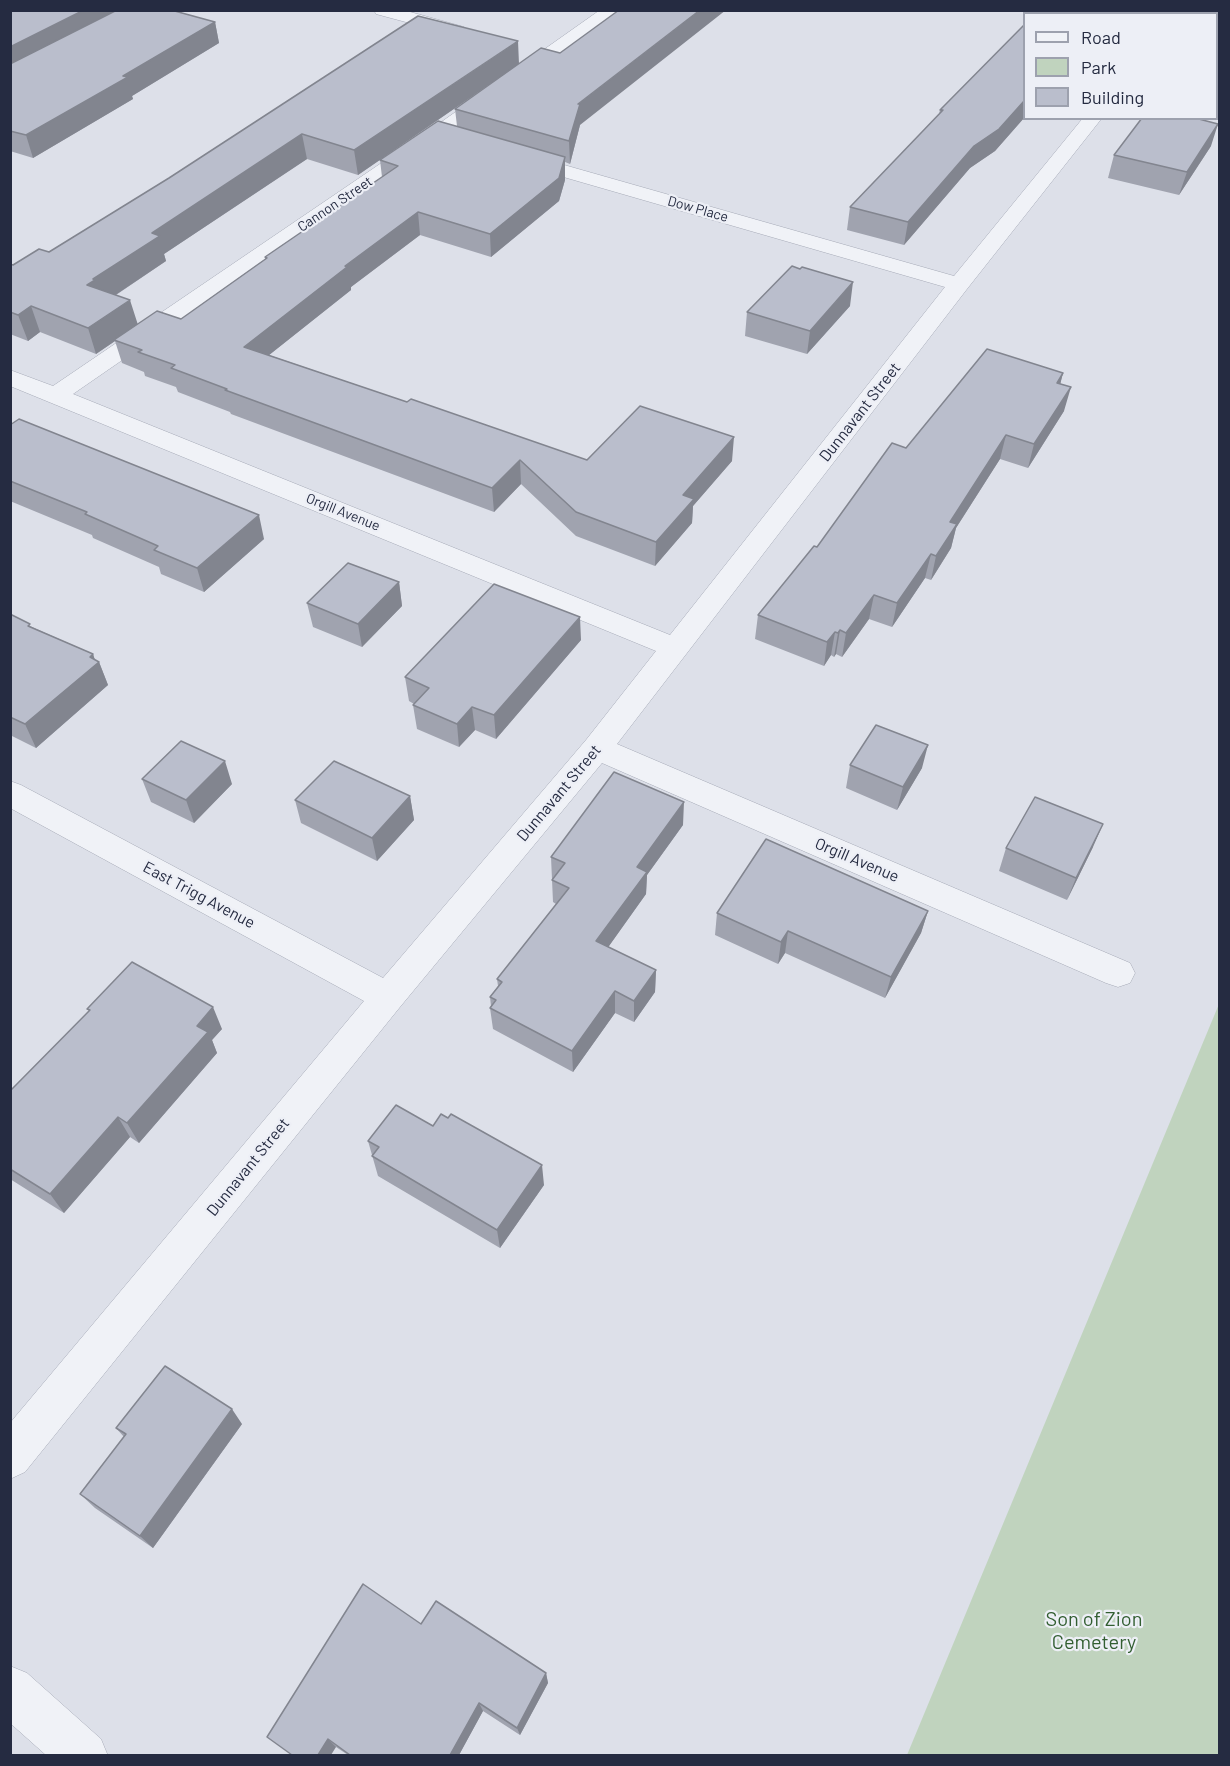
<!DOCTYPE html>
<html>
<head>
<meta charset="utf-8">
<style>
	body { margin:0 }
	#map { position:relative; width:1230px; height:1766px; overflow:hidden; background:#dde0e9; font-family:Barlow,sans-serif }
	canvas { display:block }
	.frame { position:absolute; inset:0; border:12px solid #252b41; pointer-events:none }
	.legend { position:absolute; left:1023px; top:12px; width:195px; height:108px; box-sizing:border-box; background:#edeff6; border:2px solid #9da1ae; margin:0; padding:8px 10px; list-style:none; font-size:18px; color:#252b41 }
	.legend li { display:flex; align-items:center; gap:12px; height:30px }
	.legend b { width:30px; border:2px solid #9da1ae }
</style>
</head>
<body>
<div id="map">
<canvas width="1230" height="1766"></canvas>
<div class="frame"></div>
<ul class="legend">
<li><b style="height:8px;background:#f0f2f7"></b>Road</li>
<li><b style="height:16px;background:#c0d3be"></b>Park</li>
<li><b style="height:16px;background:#babecc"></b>Building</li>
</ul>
</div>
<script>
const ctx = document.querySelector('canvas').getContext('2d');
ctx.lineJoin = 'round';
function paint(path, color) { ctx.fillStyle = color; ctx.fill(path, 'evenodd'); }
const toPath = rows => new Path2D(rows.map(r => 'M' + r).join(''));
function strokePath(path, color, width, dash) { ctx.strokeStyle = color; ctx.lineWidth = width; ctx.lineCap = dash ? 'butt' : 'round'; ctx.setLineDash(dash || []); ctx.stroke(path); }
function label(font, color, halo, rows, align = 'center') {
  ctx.font = font + ' Barlow,sans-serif'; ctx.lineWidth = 4.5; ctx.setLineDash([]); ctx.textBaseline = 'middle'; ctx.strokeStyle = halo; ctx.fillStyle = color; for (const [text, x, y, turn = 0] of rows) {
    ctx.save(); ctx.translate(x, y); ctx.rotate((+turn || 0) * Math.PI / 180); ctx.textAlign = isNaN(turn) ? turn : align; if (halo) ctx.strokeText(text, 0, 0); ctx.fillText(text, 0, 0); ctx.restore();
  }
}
paint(toPath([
	[1219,1004,1219,1755,907,1755]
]), '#c0d3be');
const minor = toPath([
	[374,10,403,10,464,27,467,31,464,35,458,36,376,14,374,10],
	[600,10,620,10,444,138,73,394,670,635,945,287,515,163,512,159,515,155,529,155,954,276,1083,118,1102,118,967,289,617,744,1130,963,1135,973,1130,983,1118,987,1106,983,602,763,400,1007,25,1472,10,1479,10,1423,364,1001,10,808,10,781,21,785,383,978,586,740,656,651,10,386,10,370,53,386,430,130,600,10],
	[1170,10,1187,10,1186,14,1169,14,1170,10],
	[10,1666,27,1673,101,1739,108,1756,47,1756,10,1723,10,1666]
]);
strokePath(minor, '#a6aab7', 1);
paint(minor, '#f0f2f7');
paint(toPath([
	[10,10,215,22,219,43,132,96,133,99,33,158,10,151],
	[1024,25,1024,118,995,151,970,168,904,245,847,230,850,207,939,114,940,110],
	[519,64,580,125,570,164,565,162,565,180,559,201,491,257,420,235,351,287,351,290,269,355,407,402,587,460,732,461,693,506,692,523,655,566,576,536,521,484,494,512,231,414,230,412,178,392,176,387,145,376,144,372,122,363,115,341,96,354,40,332,28,341,10,334,10,264,13,265,49,252,169,178],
	[496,80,455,109,457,126,380,160,382,177,265,257,265,259,181,319,137,324,116,295,166,261,164,254,307,159,358,175],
	[1211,146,1179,195,1108,178,1114,155],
	[850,306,807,354,745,336,747,312],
	[1063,373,1060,384,1064,411,1028,468,1000,459,956,528,951,548,931,580,925,578,892,627,869,619,842,657,836,654,834,657,831,655,824,666,755,639,758,615,817,547,906,448],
	[10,425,264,539,204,592,161,574,159,567,93,538,92,535,10,501],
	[399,582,402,606,362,647,313,627,307,603],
	[10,614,32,627,93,654,95,660,99,662,108,685,36,748,10,735],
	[581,640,496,739,475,730,459,747,417,729,413,705,414,704,409,701,405,677],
	[850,765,922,768,897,810,846,788],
	[142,779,232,784,194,823,151,802],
	[410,796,414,820,377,861,301,823,295,800],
	[683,825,647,875,646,894,608,947,656,970,655,992,634,1022,615,1013,573,1072,493,1029,490,1008,491,1006,490,997,498,986,497,979,556,904,553,902,551,857],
	[1093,847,1067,900,999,871,1006,848],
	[928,911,921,933,885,998,785,953,778,964,715,935,717,913],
	[87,1009,222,1029,212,1040,217,1053,139,1143,130,1137,64,1213,10,1179,10,1089,12,1089,89,1011],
	[433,1126,544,1185,500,1248,378,1176,368,1141],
	[242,1424,153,1548,95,1508,80,1494,124,1437,116,1428],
	[421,1624,546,1673,548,1683,520,1735,483,1711,459,1755,348,1755,336,1747,292,1755]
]), '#a0a3af');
paint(toPath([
	[84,10,117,10,10,72,10,47],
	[700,10,726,10,580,125,570,164,569,141,578,104],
	[215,22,219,43,132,96,133,99,33,158,26,135,123,76],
	[518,41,519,64,358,175,354,150],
	[1024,101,1024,118,995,151,970,168,904,245,908,222,974,146],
	[1218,124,1211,146,1179,195,1187,172],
	[302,134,307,159,164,254,166,261,102,304,87,285,93,279,152,233],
	[565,157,565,180,559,201,491,257,490,234],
	[418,212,420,235,351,287,351,290,249,371,244,347,345,266],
	[853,282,850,306,807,354,810,331],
	[130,300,138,325,114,340,115,341,96,354,88,328],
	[31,306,40,332,28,341,18,315],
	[1063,373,1057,397,1057,383],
	[1071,387,1064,411,1028,468,1034,444],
	[1006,435,1000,459,956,528,951,548,931,580,936,556,950,522],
	[734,437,732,461,693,506,692,523,655,566,656,542,683,495],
	[520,460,521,484,494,512,492,488],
	[259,515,264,539,204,592,197,568],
	[931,554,925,578,892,627,897,603],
	[399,582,402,606,362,647,358,624],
	[874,595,869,619,842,657,846,633],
	[580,617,581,640,496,739,494,715],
	[840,630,836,654,834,657,838,633],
	[835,632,831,655,824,666,827,642],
	[93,654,96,664,99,662,108,685,36,748,25,724],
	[472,707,475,730,459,747,457,724],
	[928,745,922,768,897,810,903,787],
	[225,761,232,784,194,823,186,800],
	[410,796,414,820,377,861,372,838],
	[684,802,683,825,647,875,646,894,597,963,596,941,637,867],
	[1103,824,1093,847,1067,900,1076,878],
	[928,911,921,933,885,998,891,977],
	[788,931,785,953,778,964,781,942],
	[656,970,655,992,634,1022,634,1001],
	[615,991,615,1013,573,1072,572,1051],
	[213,1007,222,1029,212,1040,217,1053,139,1143,127,1123,197,1026],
	[118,1117,130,1137,64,1213,50,1194],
	[542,1165,544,1185,500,1248,497,1230],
	[232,1409,242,1424,153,1548,140,1536],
	[546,1673,548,1683,520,1735,517,1728],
	[479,1703,483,1711,459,1755,450,1755],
	[328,1739,336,1747,331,1755,318,1755]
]), '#82858f');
const building = toPath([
	[10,10,84,10,10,47,10,10],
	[117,10,171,10,215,22,123,76,128,77,26,135,10,131,10,64,117,10],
	[619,10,700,10,578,104,580,104,569,141,455,109,541,48,560,53,619,10],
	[1039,10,1098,10,1112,14,1036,14,1039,10],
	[418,16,518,41,354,150,302,134,152,233,160,236,93,279,95,280,87,285,130,300,88,328,31,306,18,315,10,312,10,264,13,265,39,249,49,252,169,178,418,16],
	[1024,25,1024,101,999,129,974,146,908,222,850,207,943,110,940,110,1024,25],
	[1142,118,1195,118,1218,124,1187,172,1114,155,1142,118],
	[438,121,565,157,559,178,490,234,418,212,345,266,347,267,244,347,407,402,411,399,587,460,640,406,734,437,683,495,694,499,656,542,576,512,520,460,492,488,225,390,227,389,171,368,175,365,138,352,142,350,114,340,157,311,181,319,267,258,265,257,398,166,380,160,438,121],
	[792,266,800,269,802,267,853,282,810,331,747,312,792,266],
	[987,349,1063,373,1057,383,1071,387,1034,444,1006,435,950,522,957,524,936,556,931,554,897,603,874,595,846,633,840,630,838,633,835,632,827,642,758,615,814,546,817,547,892,443,906,448,987,349],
	[19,419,259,515,197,568,154,550,158,546,85,514,87,512,10,481,10,425,19,419],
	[348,563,399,582,358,624,307,603,348,563],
	[494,584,580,617,494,715,472,707,457,724,413,705,429,688,405,677,494,584],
	[10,614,30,624,28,626,93,654,90,657,99,662,25,724,10,717,10,614],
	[876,725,928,745,903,787,850,765,876,725],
	[181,741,225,761,186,800,142,779,181,741],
	[334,761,410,796,372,838,295,800,334,761],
	[614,772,684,802,637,867,647,872,596,941,656,970,634,1001,615,991,572,1051,490,1008,496,1000,490,997,502,982,497,979,569,888,552,880,565,863,551,857,614,772],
	[1035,797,1103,824,1076,878,1006,848,1035,797],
	[766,839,928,911,891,977,788,931,781,942,717,913,766,839],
	[132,962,213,1007,197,1026,208,1032,127,1123,118,1117,50,1194,10,1169,10,1089,12,1089,90,1010,87,1009,132,962],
	[396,1105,433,1126,441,1114,448,1118,451,1114,542,1165,497,1230,372,1156,379,1147,368,1141,396,1105],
	[165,1366,232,1409,140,1536,80,1494,126,1434,116,1428,165,1366],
	[363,1584,421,1624,436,1601,546,1673,517,1728,479,1703,450,1755,350,1755,328,1739,318,1755,292,1755,267,1737,363,1584]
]);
paint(building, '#babecc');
strokePath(building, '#82858f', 1.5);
label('14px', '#252b41', '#edeff6', [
	["Cannon Street",335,204,-34],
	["Dow Place",698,209,16],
	["Orgill Avenue",343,512,22]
]);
label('16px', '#252b41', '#edeff6', [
	["Dunnavant Street",860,412,-52],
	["Dunnavant Street",559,793,-50],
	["Orgill Avenue",857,860,23],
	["East Trigg Avenue",199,895,28],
	["Dunnavant Street",248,1167,-51]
]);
label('20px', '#325e31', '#edeff6', [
	["Son of Zion",1094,1619],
	["Cemetery",1094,1642]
]);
</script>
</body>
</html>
